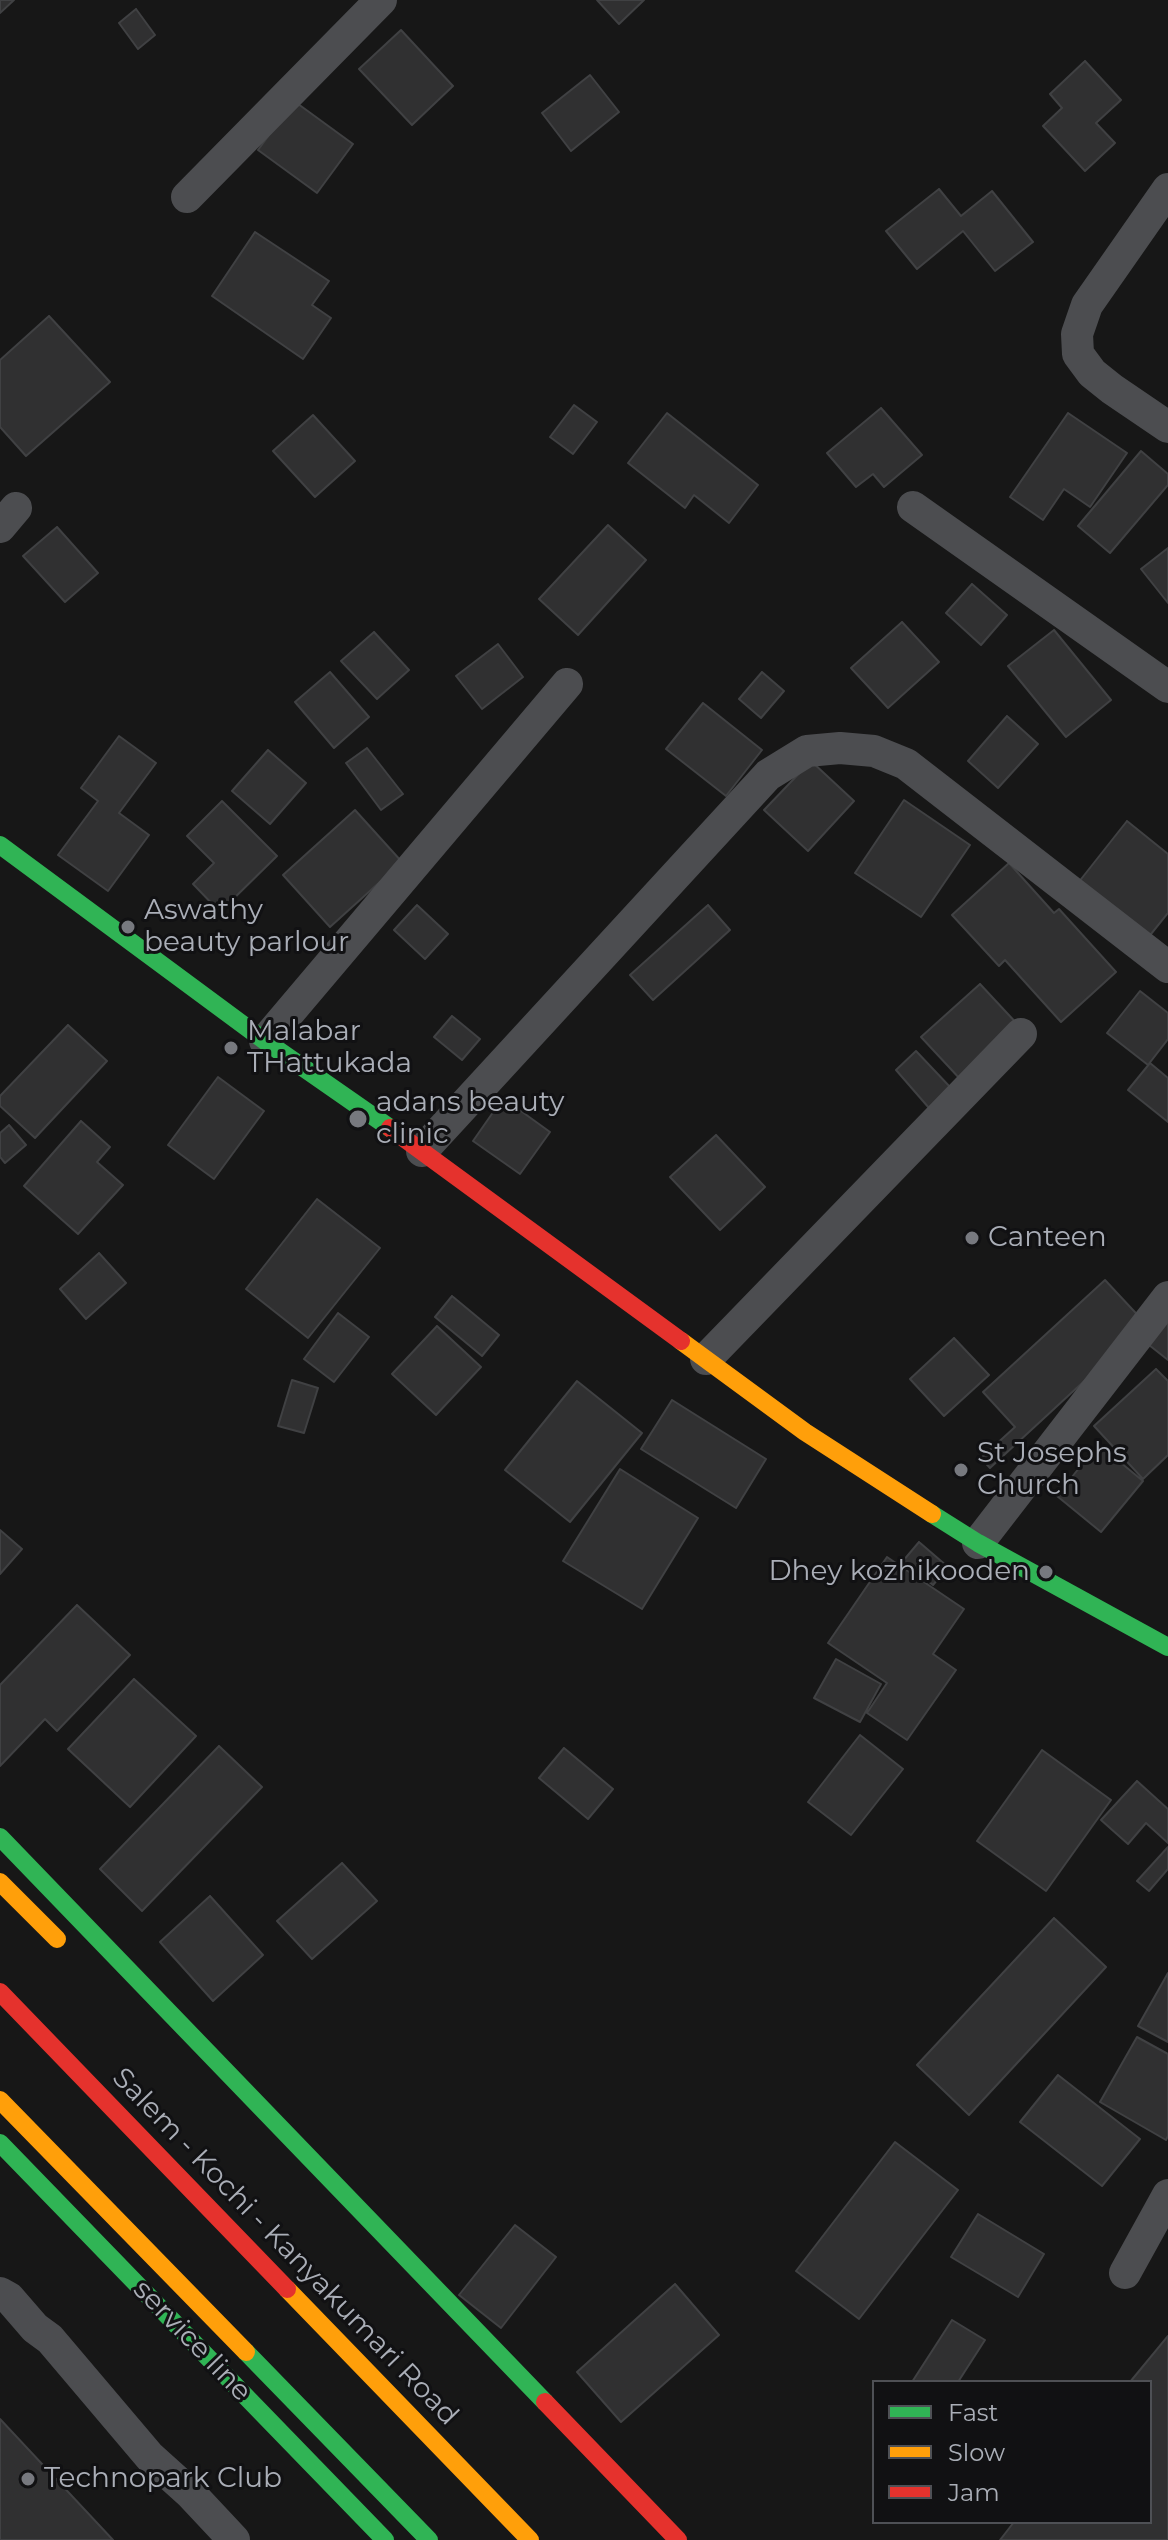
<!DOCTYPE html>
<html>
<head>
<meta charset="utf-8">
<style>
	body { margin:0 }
	#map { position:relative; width:1168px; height:2540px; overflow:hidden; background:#171717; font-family:Montserrat,sans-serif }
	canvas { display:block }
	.legend { position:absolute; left:872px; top:2380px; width:280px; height:144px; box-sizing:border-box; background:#111113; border:2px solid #4e5055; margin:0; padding:10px 14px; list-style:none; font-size:24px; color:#aaaeb7 }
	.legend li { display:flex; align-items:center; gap:16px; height:40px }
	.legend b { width:40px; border:2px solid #4e5055 }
</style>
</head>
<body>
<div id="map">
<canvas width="1168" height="2540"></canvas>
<ul class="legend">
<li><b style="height:10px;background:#30b455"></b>Fast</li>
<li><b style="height:10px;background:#ff9f0a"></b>Slow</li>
<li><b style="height:10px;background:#e5322d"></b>Jam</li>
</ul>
</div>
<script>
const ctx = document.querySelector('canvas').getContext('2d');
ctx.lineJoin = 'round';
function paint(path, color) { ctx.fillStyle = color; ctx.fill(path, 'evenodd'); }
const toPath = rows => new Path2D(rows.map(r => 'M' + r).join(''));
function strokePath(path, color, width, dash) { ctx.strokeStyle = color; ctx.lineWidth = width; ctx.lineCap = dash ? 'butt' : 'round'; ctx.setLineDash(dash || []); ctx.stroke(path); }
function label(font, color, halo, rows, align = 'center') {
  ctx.font = font + ' Montserrat,sans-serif'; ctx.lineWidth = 6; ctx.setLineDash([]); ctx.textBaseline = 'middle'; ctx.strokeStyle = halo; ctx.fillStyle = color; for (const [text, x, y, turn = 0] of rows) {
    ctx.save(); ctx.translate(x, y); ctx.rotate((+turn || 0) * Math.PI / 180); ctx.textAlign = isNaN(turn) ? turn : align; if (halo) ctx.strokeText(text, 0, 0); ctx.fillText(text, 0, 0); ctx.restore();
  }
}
const building = toPath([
	[0,0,14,0,0,13,0,0],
	[597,0,644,0,619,24,597,0],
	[136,9,155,35,138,49,119,23,136,9],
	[401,30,453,86,412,125,359,69,401,30],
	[1085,61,1121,100,1096,123,1115,143,1085,171,1043,126,1062,108,1050,94,1085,61],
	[590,75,619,112,571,151,542,113,590,75],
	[294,101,353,144,317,193,258,150,294,101],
	[939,189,961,216,992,191,1033,242,995,271,963,231,917,269,886,231,939,189],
	[255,232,329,281,312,305,331,318,303,359,212,296,255,232],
	[49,316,110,382,26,456,0,427,0,360,49,316],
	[574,405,597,422,573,454,550,437,574,405],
	[881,408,922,455,884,487,873,474,856,487,827,453,881,408],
	[667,413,758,485,729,523,694,495,685,508,628,463,667,413],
	[1068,413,1127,453,1090,507,1064,489,1043,520,1010,497,1068,413],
	[313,415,355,461,315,497,273,451,313,415],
	[1141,451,1168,474,1168,485,1110,553,1078,526,1141,451],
	[608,525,646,560,578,635,539,599,608,525],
	[57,527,98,573,65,602,23,556,57,527],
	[1168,548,1168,603,1141,569,1168,548],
	[972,584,1007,615,981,645,946,613,972,584],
	[902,622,939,662,888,708,851,668,902,622],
	[1054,630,1111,700,1066,737,1008,666,1054,630],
	[374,632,409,670,377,699,341,661,374,632],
	[498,644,523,677,482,709,456,676,498,644],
	[330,672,369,717,334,748,295,702,330,672],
	[762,672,784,691,761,718,739,699,762,672],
	[703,703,762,750,726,796,666,749,703,703],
	[1007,716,1038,744,998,788,968,761,1007,716],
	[119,736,156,763,119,813,149,835,108,891,58,855,98,801,81,788,119,736],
	[367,748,403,794,381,810,346,763,367,748],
	[268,750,306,783,270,824,232,791,268,750],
	[811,761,854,801,808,851,764,810,811,761],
	[904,800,970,845,921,917,855,873,904,800],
	[222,801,277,856,220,912,193,884,214,863,187,836,222,801],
	[355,810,402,862,330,927,283,875,355,810],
	[1127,821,1168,854,1168,913,1147,939,1078,883,1127,821],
	[1009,863,1054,913,1059,909,1116,972,1061,1022,1005,960,999,966,952,915,1009,863],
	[417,905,448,934,425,959,394,930,417,905],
	[708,905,730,930,653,1000,630,975,708,905],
	[980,984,1020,1027,961,1080,921,1037,980,984],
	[1140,991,1168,1013,1168,1039,1148,1065,1107,1033,1140,991],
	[452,1016,480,1039,462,1060,434,1037,452,1016],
	[68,1025,107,1061,35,1138,0,1106,0,1096,68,1025],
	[916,1051,951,1088,929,1108,896,1070,916,1051],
	[1150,1063,1168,1078,1168,1122,1128,1090,1150,1063],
	[218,1077,264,1111,214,1179,168,1145,218,1077],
	[503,1098,550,1132,520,1174,473,1141,503,1098],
	[81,1121,110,1147,97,1162,123,1185,78,1234,24,1186,81,1121],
	[9,1125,26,1145,5,1163,0,1157,0,1133,9,1125],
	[716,1135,765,1187,720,1230,670,1177,716,1135],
	[317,1199,380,1248,308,1338,246,1289,317,1199],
	[99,1253,126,1283,86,1319,60,1289,99,1253],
	[1105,1280,1146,1324,990,1468,981,1458,1015,1427,983,1392,1105,1280],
	[452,1296,499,1335,482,1356,435,1317,452,1296],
	[338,1313,369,1337,334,1382,304,1359,338,1313],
	[1168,1321,1168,1360,1149,1345,1168,1321],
	[437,1326,481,1367,436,1415,392,1374,437,1326],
	[954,1338,989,1375,944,1416,910,1379,954,1338],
	[1156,1369,1168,1381,1168,1455,1143,1479,1094,1426,1156,1369],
	[292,1380,318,1388,304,1433,278,1426,292,1380],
	[577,1381,642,1433,570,1522,505,1470,577,1381],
	[672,1400,766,1459,736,1508,641,1449,672,1400],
	[1098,1444,1143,1481,1101,1532,1057,1496,1098,1444],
	[620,1469,698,1518,642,1609,563,1561,620,1469],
	[0,1530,22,1549,0,1574,0,1530],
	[919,1542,948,1567,933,1585,903,1561,919,1542],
	[887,1557,964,1609,933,1654,956,1670,907,1740,867,1713,887,1683,828,1643,887,1557],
	[77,1605,130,1655,57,1731,45,1719,0,1766,0,1685,77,1605],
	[836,1659,881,1684,860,1722,814,1698,836,1659],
	[134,1679,196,1736,130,1807,68,1749,134,1679],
	[860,1735,903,1769,851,1835,808,1802,860,1735],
	[219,1746,262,1787,142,1911,100,1869,219,1746],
	[564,1748,613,1789,588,1819,539,1778,564,1748],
	[1042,1750,1111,1800,1046,1891,977,1841,1042,1750],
	[1137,1781,1168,1809,1168,1843,1146,1823,1128,1844,1101,1820,1137,1781],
	[1168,1847,1168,1869,1149,1891,1137,1881,1168,1847],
	[342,1863,377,1901,312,1959,277,1921,342,1863],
	[210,1896,263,1955,213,2001,160,1942,210,1896],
	[1054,1918,1106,1967,969,2115,917,2065,1054,1918],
	[1168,1973,1168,2042,1138,2026,1168,1973],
	[1137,2037,1168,2054,1168,2136,1166,2140,1100,2102,1137,2037],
	[1058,2075,1140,2139,1102,2186,1020,2122,1058,2075],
	[895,2142,958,2190,859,2319,796,2271,895,2142],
	[978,2214,1044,2254,1018,2297,951,2257,978,2214],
	[515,2225,556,2257,501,2328,459,2295,515,2225],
	[675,2284,719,2335,621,2422,577,2372,675,2284],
	[952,2320,985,2340,958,2382,912,2382,952,2320],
	[1168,2336,1168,2540,1000,2540,1014,2522,1150,2522,1150,2382,1130,2382,1168,2336],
	[0,2419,113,2540,0,2540,0,2419]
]);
paint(building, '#303031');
strokePath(building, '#404143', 2);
strokePath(toPath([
	[1168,189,1087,305,1077,334,1078,354,1092,373,1112,389,1168,427],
	[187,197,381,0],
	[913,507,1168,687],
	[0,527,16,508],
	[265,1041,567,684],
	[422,1151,768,775,807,751,840,748,874,751,906,764,1168,967],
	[706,1359,1021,1034],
	[978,1543,1168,1297],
	[1125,2273,1168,2195],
	[0,2293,9,2298,35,2328,50,2339,150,2457,190,2493,234,2540]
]), '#4c4d50', 32);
strokePath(toPath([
	[0,845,265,1041,390,1128],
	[932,1514,978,1543,1168,1647],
	[0,1837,545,2402],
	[0,2143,385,2540],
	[246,2352,429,2540]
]), '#30b455', 18);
strokePath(toPath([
	[681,1341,805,1432,932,1514],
	[0,1882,57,1939],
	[0,2100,246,2352],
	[287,2289,530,2540]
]), '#ff9f0a', 18);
strokePath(toPath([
	[390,1128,681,1341],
	[0,1992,287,2289],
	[545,2402,678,2540]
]), '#e5322d', 18);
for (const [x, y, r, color] of [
	[128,927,8,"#77797f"],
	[231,1048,8,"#77797f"],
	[358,1119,10,"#77797f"],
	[972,1238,8,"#77797f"],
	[961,1470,8,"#77797f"],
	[1046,1572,8,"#77797f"],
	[28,2479,8,"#77797f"]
]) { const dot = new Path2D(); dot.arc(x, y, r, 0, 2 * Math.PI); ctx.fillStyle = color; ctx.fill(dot); strokePath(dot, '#111113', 3); }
label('28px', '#aaaeb7', '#111113', [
	["Aswathy",144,911],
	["beauty parlour",144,943],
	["Malabar",247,1032],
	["THattukada",247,1064],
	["adans beauty",376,1103],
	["clinic",376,1135],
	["Canteen",988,1238],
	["St Josephs",977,1454],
	["Church",977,1486],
	["Dhey kozhikooden",1030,1572,"right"],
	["Technopark Club",44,2479]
], 'left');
label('28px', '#aaaeb7', '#111113', [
	["Salem - Kochi - Kanyakumari Road",285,2247,46],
	["service line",192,2341,46]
]);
</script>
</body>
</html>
